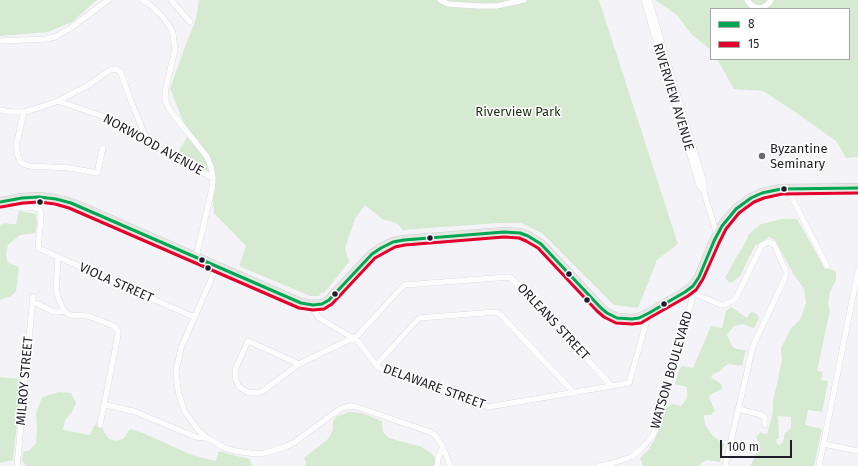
<!DOCTYPE html>
<html>
<head>
<meta charset="utf-8">
<style>
	body { margin:0 }
	#map { position:relative; width:858px; height:466px; overflow:hidden; background:#f4f4f8; font-family:"Fira Sans",sans-serif }
	canvas { display:block }
	.legend { position:absolute; left:710px; top:8px; width:140px; height:52px; box-sizing:border-box; background:#fff; border:1px solid #a5a5aa; margin:0; padding:5px 7px; list-style:none; font-size:12px; color:#1f1d2a }
	.legend li { display:flex; align-items:center; gap:8px; height:20px }
	.legend b { width:20px; border:1px solid #a5a5aa }
	.scale { position:absolute; left:720px; top:440px; width:72px; height:18px; box-sizing:border-box; border:2px solid #1f1d2a; border-top:0; padding-left:5px; font-size:12px; line-height:14px; white-space:nowrap; color:#1f1d2a; -webkit-text-stroke:3px #fff; paint-order:stroke }
</style>
</head>
<body>
<div id="map">
<canvas width="858" height="466"></canvas>
<ul class="legend">
<li><b style="height:5px;background:#00a651"></b>8</li>
<li><b style="height:5px;background:#e4002b"></b>15</li>
</ul>
<div class="scale">100 m</div>
</div>
<script>
const ctx = document.querySelector('canvas').getContext('2d');
ctx.lineJoin = 'round';
function paint(path, color) { ctx.fillStyle = color; ctx.fill(path, 'evenodd'); }
const toPath = rows => new Path2D(rows.map(r => 'M' + r).join(''));
function strokePath(path, color, width, dash) { ctx.strokeStyle = color; ctx.lineWidth = width; ctx.lineCap = dash ? 'butt' : 'round'; ctx.setLineDash(dash || []); ctx.stroke(path); }
function label(font, color, halo, rows, align = 'center') {
  ctx.font = font + ' "Fira Sans",sans-serif'; ctx.lineWidth = 3; ctx.setLineDash([]); ctx.textBaseline = 'middle'; ctx.strokeStyle = halo; ctx.fillStyle = color; for (const [text, x, y, turn = 0] of rows) {
    ctx.save(); ctx.translate(x, y); ctx.rotate((+turn || 0) * Math.PI / 180); ctx.textAlign = isNaN(turn) ? turn : align; if (halo) ctx.strokeText(text, 0, 0); ctx.fillText(text, 0, 0); ctx.restore();
  }
}
paint(toPath([
	[0,0,97,0,72,22,48,32,0,36],
	[199,0,599,0,678,244,657,260,638,308,614,305,542,233,521,223,498,223,403,230,397,223,382,219,365,205,355,219,345,248,349,262,324,293,321,293,319,296,310,296,239,266,246,246,214,213,214,208,213,206,214,176,179,151,190,132,184,124,170,88,188,39,196,19],
	[655,0,858,0,858,157,846,158,836,141,795,112,763,91,734,89,717,59,849,59,849,9,711,9,711,50,691,34,677,15],
	[19,211,36,214,37,223,35,233,20,235,8,245,6,255,8,263,19,267,16,291,11,296,0,300,0,225,5,223,11,224,16,224],
	[782,219,797,219,825,269,831,269,836,272,836,280,830,292,828,303,830,310,817,371,823,372,821,380,828,381,822,412,808,410,805,425,822,429,814,466,750,466,755,457,759,444,756,436,761,432,761,433,767,434,772,416,773,409,773,402,782,360,781,348,791,328,800,320,806,303,804,289,794,275,775,240,769,237,755,246,740,276,735,280,730,283,725,278,737,256,743,247,749,234,761,224],
	[778,416,791,417,791,428,785,433,783,442,780,445,777,444,776,440,779,438],
	[731,307,747,318,750,313,753,312,758,315,759,319,754,328,750,327,744,324,734,326,727,335,732,346,736,349,746,350,742,366,729,364,725,366,719,372,713,374,711,378,717,381,722,385,722,389,710,395,709,398,715,410,711,415,704,415,705,425,714,437,724,444,720,462,707,460,701,463,700,466,643,466,640,458,648,450,655,439,660,428,666,408,672,404,681,406,687,398,687,387,675,384,679,370,682,366,693,368,711,326,722,328,726,311],
	[0,375,0,377,21,379,21,387,13,460,0,463],
	[59,392,71,393,76,403,72,412,65,420,63,430,90,435,94,426,98,422,101,422,103,430,109,439,116,441,123,439,130,429,143,433,192,455,216,461,219,451,237,456,250,459,252,466,26,466,22,461,23,452,30,450,36,443,37,428,36,414,42,397],
	[350,412,362,413,382,421,383,432,389,438,422,447,432,454,436,459,435,466,305,466,306,462,304,458,328,439,333,430,333,421,337,416]
]), '#d6ead1');
const minor = toPath([
	[142,0,149,4,162,16,172,30,173,34,175,50,166,87,165,99,169,109,204,153,207,157,211,167,213,178,212,189,196,257],
	[171,0,190,22],
	[440,0,448,4,479,6,496,6,524,0],
	[644,0,699,185,704,192,717,235],
	[649,0,704,183,704,192],
	[747,0,751,5,755,7,762,8,768,4,771,0],
	[0,41,46,39,55,37,72,27,108,0],
	[58,101,108,118,133,132,148,143,213,178],
	[0,110,11,112,24,112,41,107,58,101,87,86,110,70,116,69,118,70,121,73,131,101,148,143],
	[24,112,16,146,18,156,21,163,29,166,70,168,97,173,103,148],
	[787,188,827,266],
	[7,200,11,205,14,207,35,208,40,210,41,219,38,248,189,315,194,316],
	[58,257,56,289,58,297,64,311,70,315,88,316,99,320,114,326,118,331,118,335,100,425],
	[217,266,181,348,176,371,178,390,181,401,185,412,198,430,207,438,225,448,236,451,256,454,265,453,285,447,295,442,337,411,342,408,351,406,357,407,427,431,434,434,438,439,443,447,450,466],
	[691,288,698,295,721,305,724,305,734,300,736,298,762,245,769,242,774,244,786,271,786,275,784,280,753,346,725,466],
	[32,303,38,304,54,312,58,312,64,311],
	[310,305,319,318,358,341,376,365,379,368,488,407,629,383,649,313],
	[299,364,248,341,235,370,236,380,239,387,247,392,257,393,263,391,299,364,357,336,404,285,509,277,511,278,612,386],
	[376,365,419,318,496,312,500,314,574,393],
	[105,405,133,411,196,437,206,438],
	[738,409,762,415,765,418,765,425],
	[824,444,858,451],
	[17,466,33,296],
	[437,466,438,458,443,447],
	[599,466,613,463,631,457,641,449,649,440,653,435,660,417,692,299,691,290],
	[819,466,858,271]
]);
const primary = toPath([
	[0,202,22,198,39,197,56,199,71,203,93,212,301,303,313,305,322,304,329,300,372,254,381,248,393,242,404,240,504,232,520,233,528,236,541,244,601,308,607,313,617,318,632,319,639,318,649,313,685,292,693,286,699,277,714,241,722,226,728,218,736,209,751,198,762,193,781,189,858,188]
]);
strokePath(minor, '#cccbd4', 6);
strokePath(primary, '#ceced2', 10);
strokePath(minor, '#fdfdfe', 5.5);
strokePath(primary, '#e6e7e3', 9);
strokePath(toPath([
	[0,202,22,198,39,197,56,199,71,203,301,303,313,305,322,304,329,300,372,254,381,248,393,242,404,240,504,232,520,233,528,236,541,244,601,308,607,313,617,318,632,319,639,318,649,313,685,292,693,286,699,277,714,241,722,226,736,209,751,198,762,193,781,189,858,188]
]), '#00a651', 3);
strokePath(toPath([
	[1,207,23,203,39,202,55,204,69,208,299,308,313,310,324,309,332,304,375,258,395,247,405,245,504,237,519,238,526,241,538,248,597,311,604,317,616,323,632,324,641,323,651,317,688,296,696,290,703,279,719,243,726,229,739,213,754,202,764,198,782,194,858,193]
]), '#e4002b', 3);
for (const [x, y, r, color] of [
	[762,156,4,"#6a6872"],
	[784,189,3.5,"#1f1d2a"],
	[40,202,3.5,"#1f1d2a"],
	[430,238,3.5,"#1f1d2a"],
	[202,260,3.5,"#1f1d2a"],
	[208,268,3.5,"#1f1d2a"],
	[569,274,3.5,"#1f1d2a"],
	[335,294,3.5,"#1f1d2a"],
	[587,300,3.5,"#1f1d2a"],
	[664,304,3.5,"#1f1d2a"]
]) { const dot = new Path2D(); dot.arc(x, y, r, 0, 2 * Math.PI); ctx.fillStyle = color; ctx.fill(dot); strokePath(dot, '#fff', 1.5); }
label('13px', '#1f1d2a', '#fff', [
	["RIVERVIEW AVENUE",673,97,73],
	["NORWOOD AVENUE",153,145,29],
	["VIOLA STREET",116,283,24],
	["ORLEANS STREET",553,322,47],
	["WATSON BOULEVARD",672,370,-74],
	["MILROY STREET",25,381,-85],
	["DELAWARE STREET",434,387,20]
]);
label('13px', '#16330c', '#fff', [
	["Riverview Park",518,112]
]);
label('13px', '#1f1d2a', '#fff', [
	["Byzantine",770,149],
	["Seminary",770,164]
], 'left');
</script>
</body>
</html>
